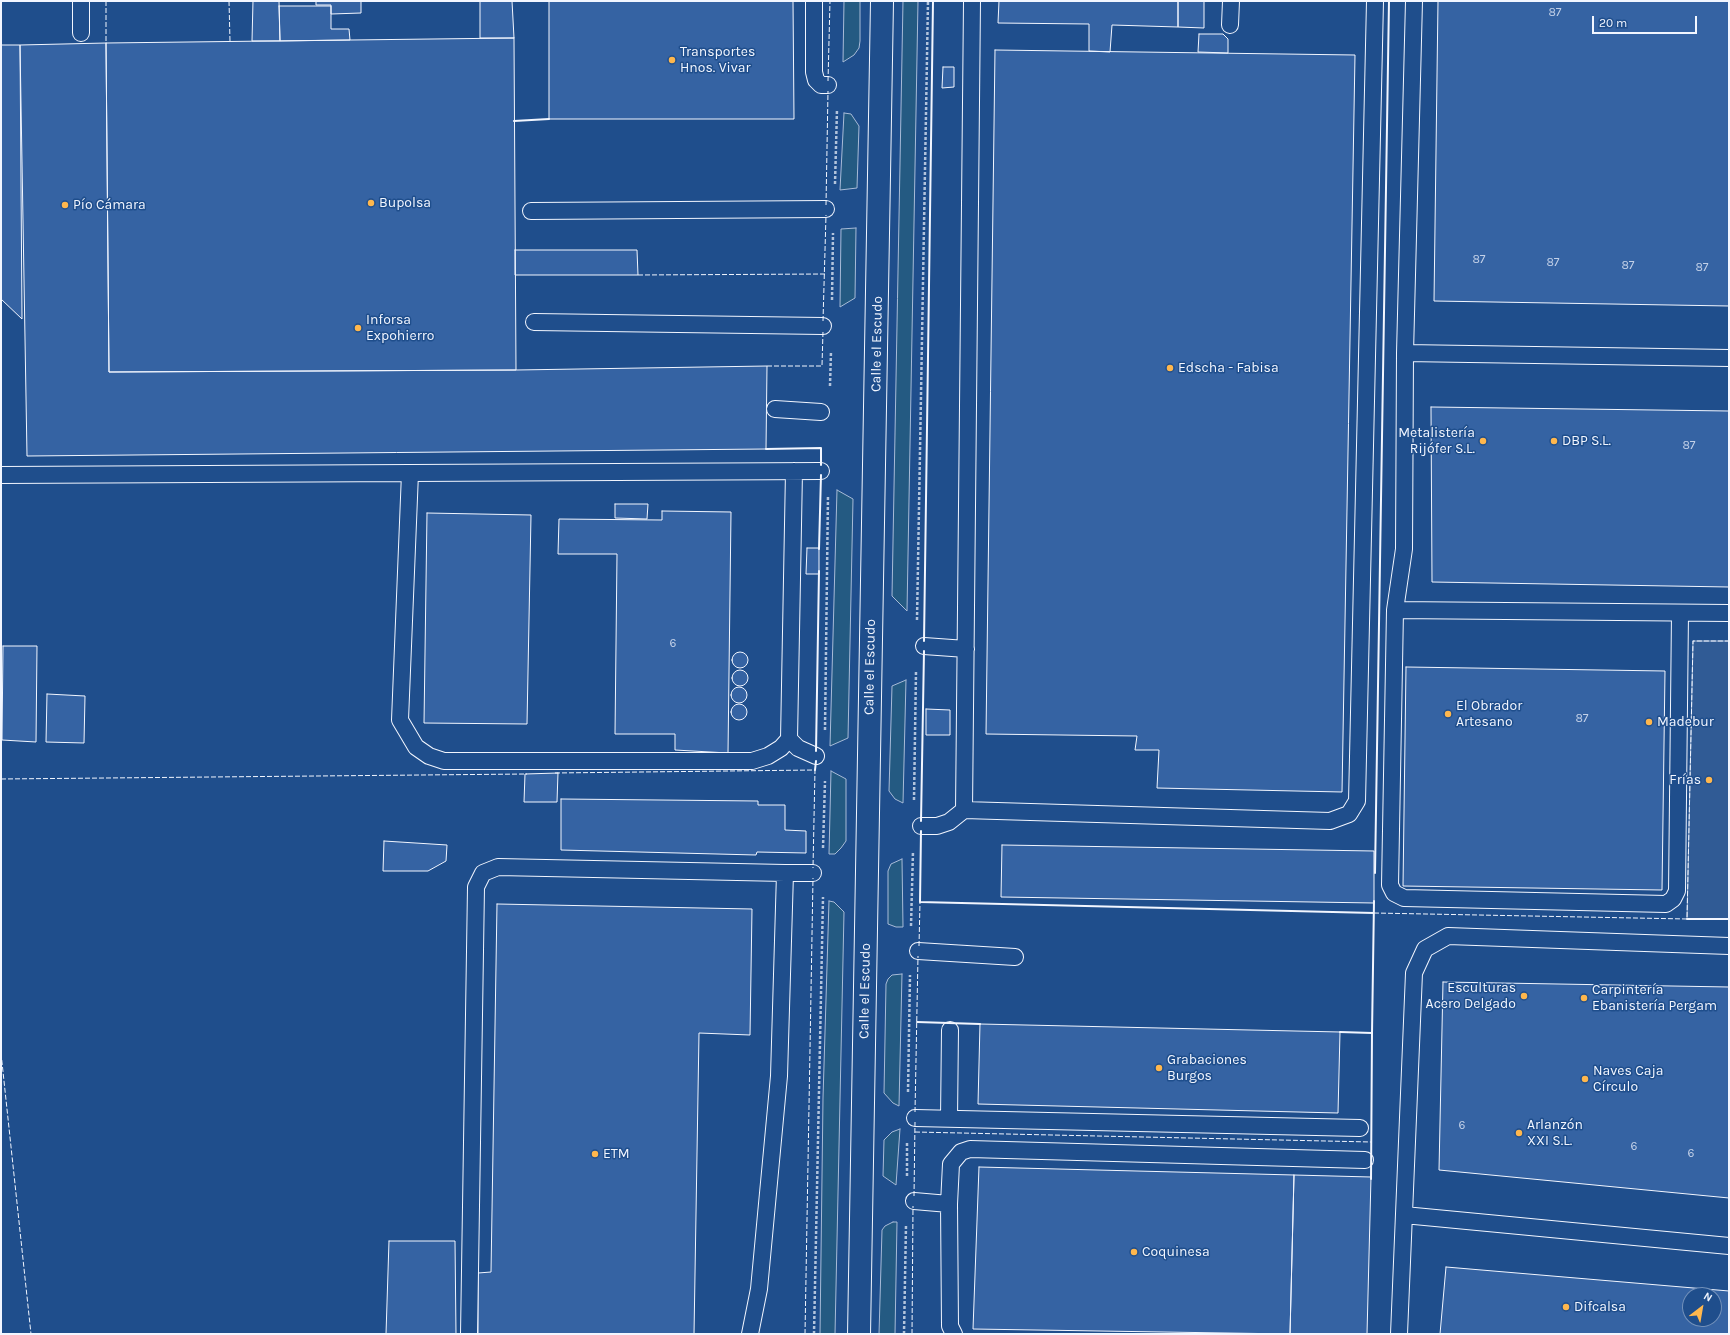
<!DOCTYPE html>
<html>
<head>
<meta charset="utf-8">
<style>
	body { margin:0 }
	#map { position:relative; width:1730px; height:1335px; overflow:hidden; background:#1f4e8c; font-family:Karla,sans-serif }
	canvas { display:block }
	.frame { position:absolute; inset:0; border:2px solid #f2f6ff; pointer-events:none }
	.north { position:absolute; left:1682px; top:1287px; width:40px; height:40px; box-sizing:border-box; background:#1f4e8c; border:1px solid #7391ba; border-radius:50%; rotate:31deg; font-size:11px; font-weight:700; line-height:16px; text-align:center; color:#f2f6ff }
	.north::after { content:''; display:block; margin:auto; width:14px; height:18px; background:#ffb74d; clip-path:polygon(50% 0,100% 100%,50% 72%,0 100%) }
	.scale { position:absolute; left:1592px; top:16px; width:105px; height:18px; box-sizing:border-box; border:2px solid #f2f6ff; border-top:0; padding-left:5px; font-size:12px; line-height:14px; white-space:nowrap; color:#f2f6ff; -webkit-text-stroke:3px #1f4e8c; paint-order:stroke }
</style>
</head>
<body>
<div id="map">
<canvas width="1730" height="1335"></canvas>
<div class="frame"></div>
<div class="north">N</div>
<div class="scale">20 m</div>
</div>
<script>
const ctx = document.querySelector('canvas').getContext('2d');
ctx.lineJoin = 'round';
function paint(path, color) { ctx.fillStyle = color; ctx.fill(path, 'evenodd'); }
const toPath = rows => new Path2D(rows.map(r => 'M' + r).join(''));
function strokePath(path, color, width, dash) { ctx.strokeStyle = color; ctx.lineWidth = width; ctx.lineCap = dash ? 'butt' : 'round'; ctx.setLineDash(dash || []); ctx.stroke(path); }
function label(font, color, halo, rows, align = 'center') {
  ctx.font = font + ' Karla,sans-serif'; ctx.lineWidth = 3; ctx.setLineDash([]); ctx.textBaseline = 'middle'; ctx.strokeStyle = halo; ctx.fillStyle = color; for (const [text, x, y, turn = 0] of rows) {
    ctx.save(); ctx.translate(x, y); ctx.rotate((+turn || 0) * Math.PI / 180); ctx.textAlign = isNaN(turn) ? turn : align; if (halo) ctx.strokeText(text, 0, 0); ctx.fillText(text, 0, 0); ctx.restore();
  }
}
const green = toPath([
	[844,1,860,1,860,41,859,48,854,55,843,62,844,1],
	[903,1,918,1,907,611,892,596,903,1],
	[844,113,851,114,859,126,857,188,840,190,844,113],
	[856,228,855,298,840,307,841,229,856,228],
	[837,490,853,499,848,738,830,746,837,490],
	[906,680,903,803,895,799,889,791,892,686,906,680],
	[831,771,846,779,846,841,841,848,835,854,829,854,831,771],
	[902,859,903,927,896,927,888,924,888,871,891,864,902,859],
	[829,901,834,902,844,912,835,1334,820,1334,823,1098,829,901],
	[902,974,899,1106,893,1103,884,1093,886,984,888,979,892,975,902,974],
	[900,1129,896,1185,883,1176,884,1140,892,1132,900,1129],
	[893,1222,897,1222,895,1334,879,1334,882,1230,885,1226,893,1222]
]);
paint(green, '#245a82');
strokePath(green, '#a8bbd7', 1);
const parking = toPath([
	[1693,641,1729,641,1729,919,1687,919,1693,641]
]);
paint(parking, '#305b95');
strokePath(parking, '#a8bbd7', 1);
const building = toPath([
	[253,1,279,1,280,41,252,41,253,1],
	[316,1,361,1,361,13,331,14,331,5,316,5,316,1],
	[480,1,512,1,514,38,480,38,480,1],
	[549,1,793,1,794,119,549,119,549,1],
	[999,1,1178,1,1178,27,1112,25,1110,52,1089,51,1089,24,998,23,999,1],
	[1178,1,1204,1,1204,28,1178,27,1178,1],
	[1438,1,1729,1,1729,306,1434,301,1438,1],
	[279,6,331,6,331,29,349,29,350,40,280,41,279,6],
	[1199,34,1223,34,1228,39,1228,53,1198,52,1199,34],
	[514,38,516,370,109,372,106,43,514,38],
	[106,43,109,372,516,370,767,366,766,449,27,456,20,45,106,43],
	[1,45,20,45,22,319,1,299,1,45],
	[995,50,1355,55,1342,792,1157,788,1159,750,1135,750,1137,736,986,734,995,50],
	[943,67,954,67,954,87,942,88,943,67],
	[515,250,637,250,638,275,515,275,515,250],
	[1431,407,1729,411,1729,587,1432,582,1431,407],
	[615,504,648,504,647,519,615,518,615,504],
	[662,511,731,512,728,753,675,750,675,734,615,734,617,554,558,554,559,519,662,520,662,511],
	[427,513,531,515,527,724,424,723,427,513],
	[807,548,819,548,819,574,806,574,807,548],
	[3,646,37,646,36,742,2,740,3,646],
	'732 660a8 8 0 1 1 16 0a8 8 0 1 1-16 0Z',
	[1406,667,1665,671,1662,890,1403,886,1406,667],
	'732 678a8 8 0 1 1 16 0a8 8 0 1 1-16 0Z',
	'731 695a8 8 0 1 1 16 0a8 8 0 1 1-16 0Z',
	[47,694,85,696,84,743,46,742,47,694],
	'731 712a8 8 0 1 1 16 0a8 8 0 1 1-16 0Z',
	[926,709,950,710,950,735,926,735,926,709],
	[558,773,557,802,524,802,525,774,558,773],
	[561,799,758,801,758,805,785,805,785,830,806,831,806,853,757,852,756,855,561,850,561,799],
	[384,841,447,845,446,861,428,871,383,871,384,841],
	[1002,845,1374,851,1374,903,1001,897,1002,845],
	[497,904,752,909,750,1035,699,1033,694,1334,478,1334,478,1273,491,1272,497,904],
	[1443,982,1729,987,1729,1198,1439,1170,1443,982],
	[980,1024,1340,1032,1338,1113,978,1104,980,1024],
	[979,1167,1294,1175,1290,1334,973,1329,979,1167],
	[1294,1175,1371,1177,1367,1334,1290,1334,1294,1175],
	[389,1241,455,1241,456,1334,386,1334,389,1241],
	[1446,1267,1729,1291,1729,1334,1440,1334,1446,1267],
	[1690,1295,1714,1295,1714,1319,1690,1319,1690,1295]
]);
paint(building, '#3563a3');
strokePath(building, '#f2f6ff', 1);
const service = toPath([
	[814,1,814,72,816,80,821,85,828,85],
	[1414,1,1405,353,1404,549,1395,610,1390,885,1394,893,1404,898,1666,904,1673,899,1677,891,1680,613],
	[1230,25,1231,1],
	[81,33,81,1],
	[531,211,826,209],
	[534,322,823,326],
	[1405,353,1729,358],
	[775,409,821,412],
	[410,473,400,720,416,747,429,756,444,761,752,761,768,756,781,748,789,739,794,471],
	[1,475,821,471],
	[1395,610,1729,613],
	[924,646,966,649],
	[789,739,798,748,816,756],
	[964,810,972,1],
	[921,826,937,826,949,822,964,810,1330,821,1349,814,1357,801,1375,1],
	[785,873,813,873],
	[918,951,1015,957],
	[915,1118,1360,1128],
	[949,1118,950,1030],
	[914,1201,949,1204],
	[1404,1215,1729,1246],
	[469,1334,476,887,483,873,498,867,785,873,779,1076,759,1289,750,1334],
	[954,1334,950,1326,949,1204,951,1164,961,1152,970,1149,1365,1160],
	[1399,1334,1414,973,1425,949,1448,936,1729,946]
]);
const minor = toPath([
	[859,1334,882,1]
]);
strokePath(service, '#f2f6ff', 18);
strokePath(minor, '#f2f6ff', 24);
strokePath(toPath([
	[835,184,837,109],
	[832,300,833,233],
	[830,386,831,351],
	[917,620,928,1],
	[825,730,828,495],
	[914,800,916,671],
	[823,848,825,781],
	[911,926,913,851],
	[908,1092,910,975],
	[907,1176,907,1143],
	[814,1334,823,897],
	[904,1334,906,1225]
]), '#b3c4dc', 2.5, [3, 2]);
strokePath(service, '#1f4e8c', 16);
strokePath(minor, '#1f4e8c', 22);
strokePath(toPath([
	[106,1,106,43],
	[229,1,230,41],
	[828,81,830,1],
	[826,205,828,91],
	[638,275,825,274],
	[823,321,826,215],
	[767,366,822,366,823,331],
	[555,773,815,770,813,868],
	[1,779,527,774],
	[1374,913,1687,919,1693,641,1729,641],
	[1687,919,1729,919],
	[919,946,920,902],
	[1,1053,31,1334],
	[915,1112,918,956],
	[915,1132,1371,1142],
	[914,1196,915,1122],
	[805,1334,813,878],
	[912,1334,913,1206]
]), '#f2f6ff', 1, [5, 2]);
strokePath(toPath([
	[514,121,549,119],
	[766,449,821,448,821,465],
	[819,549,821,475],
	[924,641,933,1],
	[816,751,819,571],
	[815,770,816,761],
	[921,821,924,651],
	[921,831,920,902,1374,913],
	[1375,873,1389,1],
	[1687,919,1729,919],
	[917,1022,980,1024],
	[1340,1032,1372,1033],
	[1371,1179,1372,1033,1374,901]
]), '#f2f6ff', 2);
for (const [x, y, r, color] of [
	[672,60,4,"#ffb74d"],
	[371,203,4,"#ffb74d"],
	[65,205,4,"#ffb74d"],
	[358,328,4,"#ffb74d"],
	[1170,368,4,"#ffb74d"],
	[1483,441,4,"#ffb74d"],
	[1554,441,4,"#ffb74d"],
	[1448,714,4,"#ffb74d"],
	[1649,722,4,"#ffb74d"],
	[1709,780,4,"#ffb74d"],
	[1524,996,4,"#ffb74d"],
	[1584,998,4,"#ffb74d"],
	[1159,1068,4,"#ffb74d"],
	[1585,1079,4,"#ffb74d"],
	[1519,1133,4,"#ffb74d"],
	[595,1154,4,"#ffb74d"],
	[1134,1252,4,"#ffb74d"],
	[1566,1307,4,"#ffb74d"]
]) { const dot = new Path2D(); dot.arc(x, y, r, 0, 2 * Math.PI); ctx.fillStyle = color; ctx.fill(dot); strokePath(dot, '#1f4e8c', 1.5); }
label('12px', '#c3d1e8', null, [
	["87",1555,13],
	["87",1479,260],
	["87",1553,263],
	["87",1628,266],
	["87",1702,268],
	["87",1689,446],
	["6",673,644],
	["87",1582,719],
	["6",1462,1126],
	["6",1634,1147],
	["6",1691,1154]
]);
label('14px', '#f2f6ff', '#1f4e8c', [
	["Transportes",680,52],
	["Hnos. Vivar",680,68],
	["Bupolsa",379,203],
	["Pío Cámara",73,205],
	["Inforsa",366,320],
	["Expohierro",366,336],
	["Edscha - Fabisa",1178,368],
	["Metalistería",1475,433,"right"],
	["Rijófer S.L.",1475,449,"right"],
	["DBP S.L.",1562,441],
	["El Obrador",1456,706],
	["Artesano",1456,722],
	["Madebur",1657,722],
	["Frías",1701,780,"right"],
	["Esculturas",1516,988,"right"],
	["Acero Delgado",1516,1004,"right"],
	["Carpintería",1592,990],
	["Ebanistería Pergam",1592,1006],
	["Grabaciones",1167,1060],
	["Burgos",1167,1076],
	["Naves Caja",1593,1071],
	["Círculo",1593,1087],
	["Arlanzón",1527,1125],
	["XXI S.L.",1527,1141],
	["ETM",603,1154],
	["Coquinesa",1142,1252],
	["Difcalsa",1574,1307]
], 'left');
label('14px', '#f2f6ff', '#1f4e8c', [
	["Calle el Escudo",877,344,-89],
	["Calle el Escudo",870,667,-89],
	["Calle el Escudo",865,991,-89]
]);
</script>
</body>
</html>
